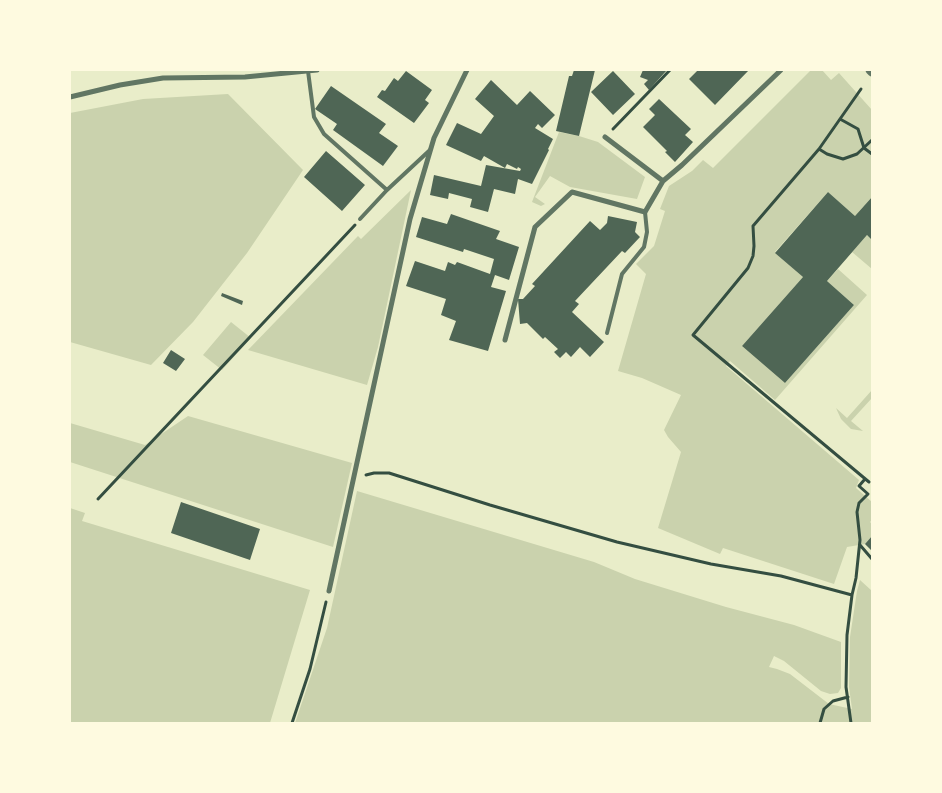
<!DOCTYPE html>
<html>
<head>
<meta charset="utf-8">
<style>
	body { margin:0 }
	#map { position:relative; width:942px; height:793px; overflow:hidden; background:#e9edc9; font-family:"PT Sans Narrow",sans-serif }
	canvas { display:block }
	.frame { position:absolute; inset:0; border:71px solid #fefae0; pointer-events:none }
</style>
</head>
<body>
<div id="map">
<canvas width="942" height="793"></canvas>
<div class="frame"></div>
</div>
<script>
const ctx = document.querySelector('canvas').getContext('2d');
ctx.lineJoin = 'round';
function paint(path, color) { ctx.fillStyle = color; ctx.fill(path, 'evenodd'); }
const toPath = rows => new Path2D(rows.map(r => 'M' + r).join(''));
function strokePath(path, color, width, dash) { ctx.strokeStyle = color; ctx.lineWidth = width; ctx.lineCap = dash ? 'butt' : 'round'; ctx.setLineDash(dash || []); ctx.stroke(path); }
paint(toPath([
	[811,70,822,70,831,80,839,73,872,110,872,197,855,216,828,192,775,252,803,277,742,346,785,383,854,305,827,281,838,269,867,295,775,400,730,361,726,366,859,480,856,488,872,502,872,520,870,522,872,524,872,536,865,544,847,547,834,584,723,548,720,554,658,528,681,452,668,437,664,430,681,395,642,378,618,371,646,274,636,264,654,246,665,211,660,209,669,186,692,171,703,160,713,168],
	[228,94,303,170,247,253,193,322,151,365,70,342,70,113,143,99],
	[559,132,579,136,598,142,645,177,637,199,570,187,550,176,535,197,545,204,541,206,532,202],
	[411,190,378,347,367,385,248,350,358,236,361,239],
	[867,235,872,240,872,269,852,252],
	[231,322,251,338,222,370,203,355],
	[872,390,872,398,851,421,863,431,851,429,841,419,836,408,847,418],
	[188,416,352,463,333,547,70,462,70,423,145,445],
	[357,491,594,562,635,579,726,607,794,625,841,642,841,688,838,693,830,694,821,691,784,661,774,656,769,667,777,669,790,674,829,704,852,709,849,687,850,637,857,591,860,580,872,591,872,723,295,723,327,628],
	[70,508,85,513,82,521,310,590,270,723,70,723]
]), '#cad2ad');
paint(toPath([
	[574,70,595,70,579,136,556,131,569,76,572,76],
	[643,70,667,70,649,90,644,84,648,80,640,77],
	[698,70,749,70,715,105,689,79],
	[406,71,432,90,425,100,429,103,414,123,377,97,382,90,385,91,394,78,398,81],
	[613,71,635,94,613,115,591,92],
	[491,80,517,105,530,91,555,115,542,128,538,124,535,128,553,139,548,149,549,150,532,184,518,179,515,194,494,189,488,212,470,207,472,199,449,193,448,199,430,195,434,175,481,186,486,165,520,171,521,169,518,167,517,169,507,164,505,168,484,156,481,161,446,145,457,123,481,134,494,116,475,99],
	[331,86,386,124,379,133,398,146,383,166,333,130,337,124,315,109],
	[659,99,691,129,685,135,693,142,675,162,665,152,667,151,643,127,655,115,649,109],
	[326,151,365,185,342,211,304,177],
	[828,192,855,216,872,197,872,240,867,235,827,281,854,305,785,383,742,346,803,277,775,253],
	[451,214,500,231,496,239,519,247,509,280,495,275,491,287,506,291,488,351,449,340,456,321,441,315,446,299,406,286,415,261,445,271,448,262,455,265,457,262,490,274,494,259,464,249,463,252,416,237,422,217,447,224],
	[608,216,637,222,635,232,640,237,625,253,622,251,575,301,579,304,572,312,604,342,590,357,580,347,571,357,566,352,560,358,554,352,558,349,545,337,543,339,527,323,520,324,518,299,523,299,535,286,532,284,590,221,600,230,607,223],
	[222,293,243,301,242,305,221,296],
	[171,350,185,359,176,371,163,363],
	[181,502,260,529,250,560,171,533],
	[872,536,872,551,865,544]
]), '#4f6655');
strokePath(toPath([
	[840,119,858,129,864,148,872,154],
	[613,129,670,70],
	[819,149,861,89],
	[366,475,374,473,389,473,490,505,617,542,711,564,781,576,852,595,856,578,860,540,857,512,859,503,868,494,859,486,865,479],
	[869,482,693,335,748,268,753,256,754,246,753,226,819,149,827,154,843,159,857,154,872,140],
	[98,499,355,225],
	[860,545,872,559],
	[292,723,310,669,326,602],
	[820,723,824,709,833,701,848,697],
	[851,723,846,687,847,635,852,595]
]), '#344e41', 3);
strokePath(toPath([
	[308,71,314,117,324,134,387,190],
	[360,219,387,190,430,150],
	[607,333,622,274,644,247,647,232,645,212]
]), '#617663', 4);
strokePath(toPath([
	[70,97,120,85,163,78,245,77,317,70],
	[605,137,663,181,682,165,781,70],
	[505,340,535,227,572,192,645,212,663,181],
	[329,591,410,219,434,138,467,70]
]), '#617663', 5);
strokePath(toPath([
	[870,70,872,72]
]), '#617663', 9);
</script>
</body>
</html>
